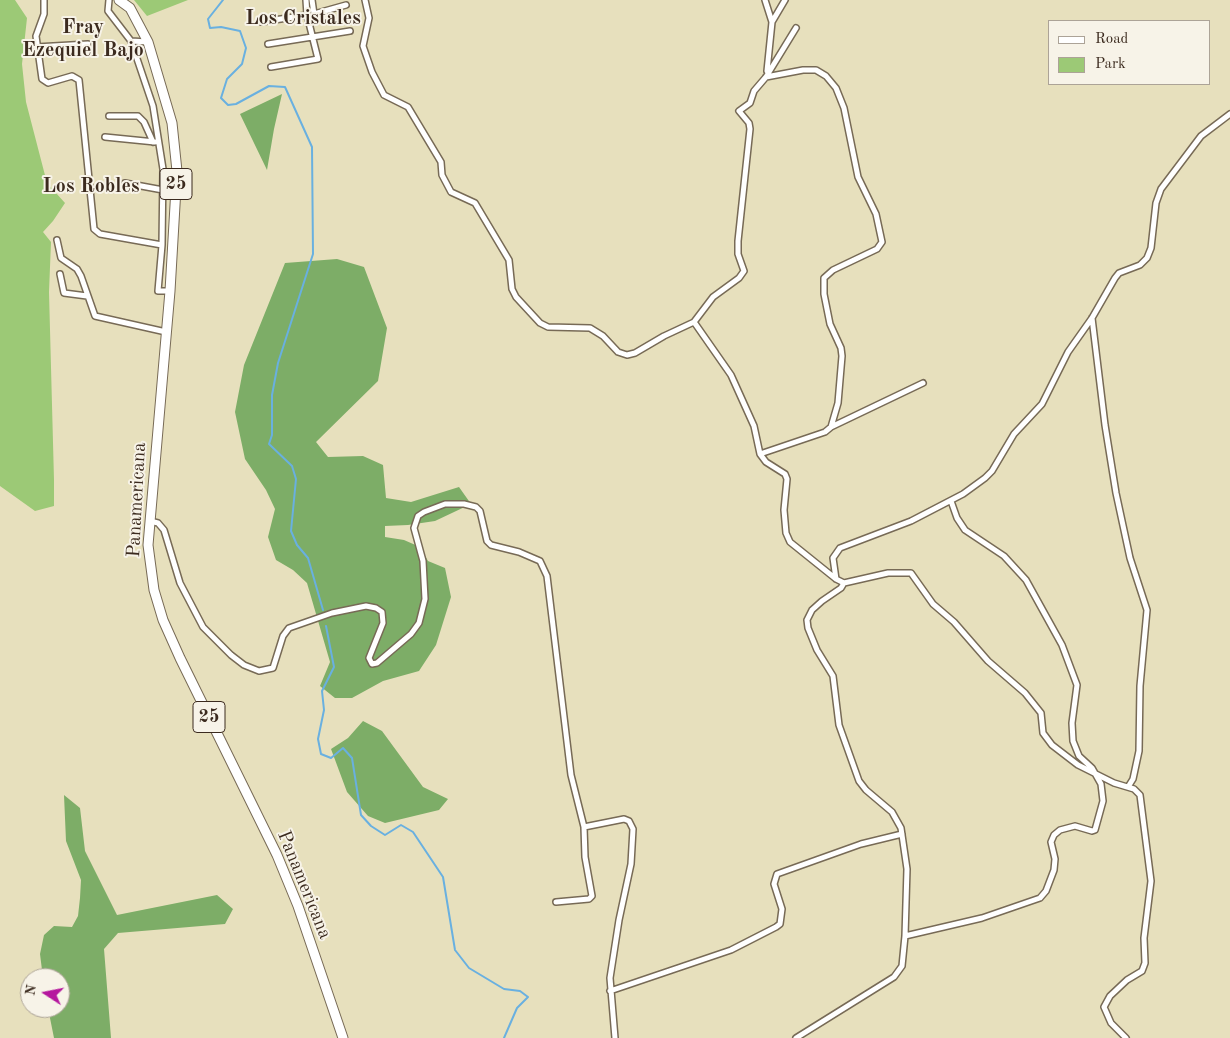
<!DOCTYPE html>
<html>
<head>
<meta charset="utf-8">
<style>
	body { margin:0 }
	#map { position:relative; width:1230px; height:1038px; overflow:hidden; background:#e7e0bd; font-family:"Old Standard TT",serif }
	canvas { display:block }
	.legend { position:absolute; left:1048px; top:20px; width:162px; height:65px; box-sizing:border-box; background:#f7f3e8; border:1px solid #aca397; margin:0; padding:6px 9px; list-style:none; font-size:15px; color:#3b2a1e }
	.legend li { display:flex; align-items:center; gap:10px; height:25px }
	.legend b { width:25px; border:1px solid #aca397 }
	.north { position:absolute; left:20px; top:968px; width:50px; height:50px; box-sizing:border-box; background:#f7f3e8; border:1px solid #aca397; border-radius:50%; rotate:281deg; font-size:14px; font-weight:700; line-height:20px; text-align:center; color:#3b2a1e }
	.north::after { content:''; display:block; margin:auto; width:18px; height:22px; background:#b5179e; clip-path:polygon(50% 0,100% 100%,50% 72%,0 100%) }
</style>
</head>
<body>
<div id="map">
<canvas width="1230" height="1038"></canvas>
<ul class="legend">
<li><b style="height:6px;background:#fff"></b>Road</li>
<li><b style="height:14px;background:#9cc976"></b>Park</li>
</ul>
<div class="north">N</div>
</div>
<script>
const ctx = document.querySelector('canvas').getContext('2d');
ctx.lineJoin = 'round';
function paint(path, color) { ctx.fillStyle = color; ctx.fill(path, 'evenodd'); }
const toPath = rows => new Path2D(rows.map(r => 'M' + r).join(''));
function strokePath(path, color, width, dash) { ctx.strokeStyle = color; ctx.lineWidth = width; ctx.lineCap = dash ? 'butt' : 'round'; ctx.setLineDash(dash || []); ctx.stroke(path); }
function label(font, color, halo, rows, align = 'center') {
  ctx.font = font + ' "Old Standard TT",serif'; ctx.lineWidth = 4; ctx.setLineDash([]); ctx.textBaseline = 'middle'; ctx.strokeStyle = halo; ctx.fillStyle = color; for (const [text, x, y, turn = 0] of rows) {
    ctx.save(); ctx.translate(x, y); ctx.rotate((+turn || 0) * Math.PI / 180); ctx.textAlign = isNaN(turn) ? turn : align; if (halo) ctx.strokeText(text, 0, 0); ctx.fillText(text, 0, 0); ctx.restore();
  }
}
paint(toPath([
	[0,0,15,0,27,18,22,64,26,102,47,183,65,203,53,221,43,232,51,242,49,292,54,480,54,506,35,511,0,486],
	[134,0,188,0,147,16]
]), '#9cc976');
paint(toPath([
	[282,94,274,129,267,170,240,114],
	[337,259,364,267,387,328,378,381,316,442,328,457,363,456,383,465,386,498,411,502,459,487,471,504,435,521,408,525,385,526,385,537,404,540,420,547,428,561,445,568,451,597,436,645,419,671,383,681,352,698,335,698,320,686,330,662,307,583,293,570,276,560,268,537,275,509,266,490,245,459,235,412,244,365,285,263],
	[363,721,382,731,423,787,448,799,439,810,385,823,368,816,347,792,331,749,348,738],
	[64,795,80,808,85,851,117,915,217,895,233,909,225,924,118,933,104,949,111,1038,54,1038,48,1008,60,1008,60,978,43,978,40,954,44,935,54,926,72,927,78,916,80,898,81,880,66,841]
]), '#7dad67');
strokePath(toPath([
	[223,0,208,19,210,28,221,27,240,31,246,48,242,64,227,79,221,98,228,105,236,104,269,86,285,87,312,147,313,254,278,363,272,395,272,435,269,444,292,466,296,479,291,531,297,545,308,558,323,610],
	[326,626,334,667,322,691,324,710,318,739,321,754,331,758,343,748,352,758,361,815,371,826,385,835,401,825,413,832,443,877,455,950,469,968,504,989,520,991,528,997,517,1008,504,1038]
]), '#69b0e0', 2);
const minor = toPath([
	[44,0,44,14,36,36,42,79,48,83,72,76,79,80,94,229,100,234,162,245,158,291,170,291],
	[109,0,108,11,131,41,153,106,163,169,162,245],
	[312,0,314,14,346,5],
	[365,0,369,18,363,46,372,72,384,95,408,107,441,162,442,175,451,192,475,203,509,260,512,289,516,297,540,323,548,327,590,328,603,336,618,352,627,355,635,353,664,336,694,322,731,375,754,426,760,454,766,462,785,474,787,479,784,510,786,533,790,542,836,579,844,583,841,588,822,601,812,610,807,620,808,628,817,650,833,676,839,725,859,781,866,790,892,812,901,828,907,869,905,936,902,966,894,977,796,1038],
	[765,0,772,22,767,71],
	[261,22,307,15],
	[772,22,785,0],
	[131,41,148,42],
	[268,44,350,31],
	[36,47,88,44],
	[271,67,318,59,307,15,306,0],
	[109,116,138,116,144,122,153,142],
	[105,137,155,142],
	[125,183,163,190],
	[57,240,61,258,77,269,81,276,95,316,166,332],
	[60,274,64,293,87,296],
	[1092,318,1105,425,1116,493,1130,558,1147,610,1140,686,1139,751,1133,779,1128,787],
	[694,322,713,297,739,278,744,271,738,254,738,241,750,129,749,123,739,111,750,103,754,91,766,77,796,28],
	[831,427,923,383],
	[760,454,825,432,831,427,838,403,842,356,841,348,830,324,824,294,824,278,833,270,877,249,882,242,876,214,858,177,844,108,836,88,826,76,816,70,803,70,766,77],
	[150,521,158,523,164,530,180,583,203,627,231,655,244,665,259,671,273,668,283,636,289,628,332,613,366,606,376,608,382,612,383,623,369,658,372,664,377,663,411,634,419,623,425,599,423,561,414,528,418,516,424,512,445,504,464,504,476,507,480,511,487,541,491,545,519,552,540,561,547,576,571,775,584,827,585,857,592,896,589,899,556,902],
	[836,579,833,558,840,548,911,521,963,494,985,478,992,471,1014,434,1042,404,1068,352,1092,318,1115,278,1119,273,1140,265,1147,258,1151,248,1156,203,1161,189,1201,136,1230,114],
	[844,583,888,573,911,573,933,604,954,622,988,661,1025,693,1041,713,1043,733,1052,745,1078,765,1114,783,1134,789,1140,795,1151,881,1144,938,1145,963,1142,971,1127,980,1110,996,1104,1007,1111,1023,1126,1038],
	[584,827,624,819,629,821,633,829,631,864,619,920,610,978,615,1038],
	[905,936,982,918,1040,898,1046,891,1054,870,1055,859,1051,842,1054,835,1060,830,1075,826,1092,831,1095,830,1103,801,1101,784,1092,768,1079,756,1073,741,1072,723,1077,685,1062,645,1026,580,1004,556,965,530,957,518,951,501],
	[610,991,731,950,776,927,780,924,782,909,774,884,777,874,861,844,902,834]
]);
const primary = toPath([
	[119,0,130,8,148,42,172,123,177,171,170,291,148,545,154,590,163,620,180,658,277,855,298,906,343,1038]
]);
strokePath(minor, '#776a56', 8);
strokePath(primary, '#776a56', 11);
strokePath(minor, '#fff', 5);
strokePath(primary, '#fff', 9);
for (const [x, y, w] of [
	[176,184,32],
	[209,717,32]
]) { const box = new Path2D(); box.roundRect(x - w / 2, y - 15.5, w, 31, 4); ctx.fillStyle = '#f7f3e8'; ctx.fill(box); strokePath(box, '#3b2a1e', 1); }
label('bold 18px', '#3b2a1e', null, [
	["25",176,184],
	["25",209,717]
]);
label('19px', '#3b2a1e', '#f7f3e8', [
	["Panamericana",137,500,-87],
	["Panamericana",304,885,68]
]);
label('bold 20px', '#3b2a1e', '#f7f3e8', [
	["Los Cristales",303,19],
	["Fray",83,28],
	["Ezequiel Bajo",83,51],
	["Los Robles",91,187]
]);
</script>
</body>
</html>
